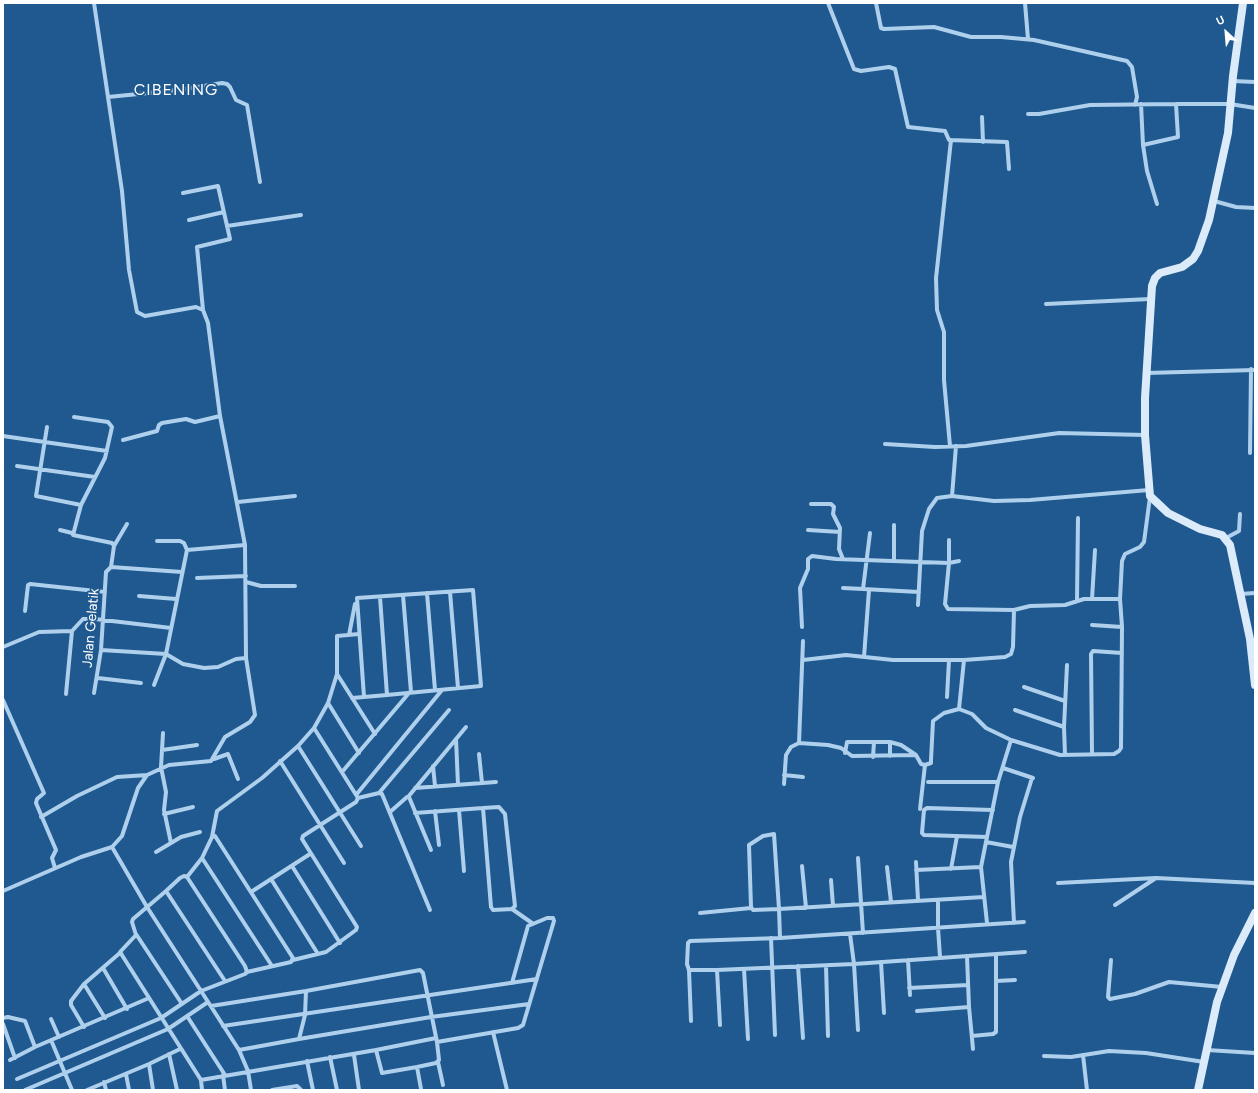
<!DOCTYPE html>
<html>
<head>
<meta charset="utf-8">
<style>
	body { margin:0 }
	#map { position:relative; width:1258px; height:1093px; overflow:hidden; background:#1f598f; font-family:Figtree,sans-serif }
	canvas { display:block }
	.frame { position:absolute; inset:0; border:4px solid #fff; pointer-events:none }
	.north { position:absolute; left:1206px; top:12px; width:40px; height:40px; -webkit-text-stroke:3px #1f598f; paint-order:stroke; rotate:334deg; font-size:11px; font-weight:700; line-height:16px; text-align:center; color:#fff }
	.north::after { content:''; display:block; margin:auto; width:14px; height:18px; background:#fff; clip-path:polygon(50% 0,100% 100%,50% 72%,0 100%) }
</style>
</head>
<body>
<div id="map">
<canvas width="1258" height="1093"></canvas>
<div class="frame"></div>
<div class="north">U</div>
</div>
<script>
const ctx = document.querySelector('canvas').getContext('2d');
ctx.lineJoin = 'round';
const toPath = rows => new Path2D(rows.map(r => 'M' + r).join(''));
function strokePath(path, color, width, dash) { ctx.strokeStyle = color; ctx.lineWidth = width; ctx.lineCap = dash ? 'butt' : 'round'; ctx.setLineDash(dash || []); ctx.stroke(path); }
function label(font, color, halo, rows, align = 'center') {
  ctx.font = font + ' Figtree,sans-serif'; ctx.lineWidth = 3.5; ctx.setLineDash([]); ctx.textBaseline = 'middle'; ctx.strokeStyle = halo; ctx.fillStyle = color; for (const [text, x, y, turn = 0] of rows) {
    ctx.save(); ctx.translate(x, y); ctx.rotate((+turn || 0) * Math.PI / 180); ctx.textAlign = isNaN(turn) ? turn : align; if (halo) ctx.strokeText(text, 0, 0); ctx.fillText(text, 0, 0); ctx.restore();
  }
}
strokePath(toPath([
	[828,3,854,69,861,71,889,67,895,69,908,127,945,131,949,140,1007,142,1009,169],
	[876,3,881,28,884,29,934,27,971,37,1001,37,1034,40,1127,61,1132,67,1137,97,1135,105],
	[1025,3,1028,39],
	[1233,81,1255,82],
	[108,97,179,90,222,83,227,84,230,87,236,100,247,105,260,182],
	[1141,104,1143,145,1147,171,1157,204],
	[1028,114,1039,114,1090,105,1176,104,1230,104,1255,108],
	[982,117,983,142],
	[1143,145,1178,137,1176,104],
	[183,193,218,186,230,239,197,247,203,310],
	[1214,201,1236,207,1255,208],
	[189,220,224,212],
	[227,226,301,215],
	[1046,304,1150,299],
	[1146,373,1255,370],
	[47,427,36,496,81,505,105,458,112,427,108,422,74,417],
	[3,436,107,451],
	[123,440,157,431,159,425,162,423,186,419,195,422,220,416],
	[885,444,935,447,966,446,1059,433,1145,435],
	[950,446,944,380,944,332,937,310,936,278,951,140],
	[1250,453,1251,369],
	[17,466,95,477],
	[952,496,956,446],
	[238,502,295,496],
	[811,504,831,504,834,507,833,514,840,528,839,549,843,559],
	[81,505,73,535,112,543,114,546,111,567],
	[60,530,72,533],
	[808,530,840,532],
	[870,533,863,589,919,592],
	[1226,538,1239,531,1240,514],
	[949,540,949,563,959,561],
	[157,541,180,541,184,543,187,550],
	[114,546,127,524],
	[894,561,894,525],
	[111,567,182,572],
	[197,578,246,576],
	[246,582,261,586,295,586],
	[843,588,863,589],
	[450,592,458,688],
	[427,593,435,690],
	[1240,594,1255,593],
	[403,595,411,692],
	[139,596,176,599],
	[380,597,387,695],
	[1092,599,1095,550],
	[1077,600,1078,518],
	[918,605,922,531,929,509,937,498,952,496,994,501,1030,500,1149,490],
	[25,611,28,585,30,584,105,592],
	[1092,625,1122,627],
	[802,627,800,588,808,569,808,559,812,556,836,559,949,563,945,604,948,609,1014,610,1030,606,1065,605,1084,599,1120,599],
	[349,635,355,604],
	[3,647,39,632,72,631],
	[101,650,166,654,187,550,245,545],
	[864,657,869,590],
	[803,660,846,655,893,660,964,660,1005,657,1011,654,1013,647,1014,610],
	[337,674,375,734],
	[98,678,141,683],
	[154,685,166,654,183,664,204,668,218,667,236,659,246,658],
	[1024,687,1065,701],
	[94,693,101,650,106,572,111,567],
	[66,694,72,631,83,619,95,619,171,628],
	[947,697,949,660],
	[352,698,364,697,387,695,481,686,473,590,357,598,364,697],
	[3,700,44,793,37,799,36,803,56,850,52,858,55,868],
	[328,703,359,753],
	[959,709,972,714,986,728,1011,740],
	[1015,710,1064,727],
	[314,728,328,703,337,674,337,636,359,634],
	[163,733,161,767,166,792,164,810,171,843],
	[456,739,458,785],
	[890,742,890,756],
	[799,743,803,641],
	[298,746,361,846],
	[162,750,197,745],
	[845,753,847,742,890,742,901,745,916,755],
	[479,754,482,783],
	[1092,754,1091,654,1093,651,1122,653],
	[1065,755,1064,727,1067,665],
	[873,757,874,742],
	[214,759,228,754,238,779],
	[280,761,344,863],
	[925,765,931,763,931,760,933,721,944,713,959,709,964,660],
	[433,766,435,786],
	[1003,768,1033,778],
	[342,772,409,693],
	[784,775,803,777],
	[928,782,998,782],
	[784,784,786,755,791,747,799,743,828,745,841,748,852,756,916,755,921,764,925,765,920,809],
	[415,788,496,782],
	[379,793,449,710],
	[356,795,442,690],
	[408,797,466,727],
	[358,798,379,793,382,794,430,910],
	[499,807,505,814,515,906,512,909,493,910,491,907,483,808,499,807],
	[459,810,464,871],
	[435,811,439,845],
	[390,812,407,797,409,797,431,850],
	[415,813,483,808],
	[164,814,193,807],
	[41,817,77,796,117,777,147,775],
	[212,837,217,811,262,778,298,746,314,728,358,798,356,802,303,836,302,839,357,927,356,930,326,952,293,960],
	[987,837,924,835,922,833,924,810,927,808,993,810],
	[986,842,1013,847],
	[112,847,147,907,239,1050,248,1071,251,1090],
	[156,852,181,837,200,832],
	[202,858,272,966],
	[858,858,863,933],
	[916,862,918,900],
	[292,866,340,943],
	[802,866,806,908],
	[887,867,891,902],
	[951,869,957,836],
	[916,870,981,867],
	[187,877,202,858,212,837,215,836,293,958,291,962,247,972],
	[271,879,318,954],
	[831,880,833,906],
	[1058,883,1156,878,1255,883],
	[3,891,81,857,112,847,122,836,138,788,147,775,169,765,211,761,225,737,250,722,255,715,246,658,245,545,220,416,208,323,203,310,196,307,145,316,137,312,129,270,122,191,94,3],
	[251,892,310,854],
	[938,900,938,928,940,957],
	[1115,905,1156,878],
	[512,909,532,923],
	[700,913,751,908],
	[1024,922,780,938,690,941,688,943,687,964,689,970,717,970,854,964,1025,952],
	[987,923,981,867,998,782,1011,740,1060,755,1114,754,1119,751,1121,748,1122,627,1120,599,1122,561,1125,554,1140,547,1144,542,1150,497],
	[1014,923,1011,862,1020,817,1032,778],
	[136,934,182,1004],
	[850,934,854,964,858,1030],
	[771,938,775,1035],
	[780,938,779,909,774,834,763,836,749,845,751,907,753,910,779,909,984,897],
	[967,956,969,1007,973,1049],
	[908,960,910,995],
	[1111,960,1108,997,1110,999,1135,994,1169,982,1222,987],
	[881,962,884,1013],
	[798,966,803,1038],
	[826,966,828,1036],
	[103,968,127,1009],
	[744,969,748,1039],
	[689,970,691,1021],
	[717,970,720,1025],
	[996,981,1015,980],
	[84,984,105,1018],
	[909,988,968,985],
	[917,1011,969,1007],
	[187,1016,225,1075],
	[3,1018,8,1017,25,1021,35,1047],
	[51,1019,59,1037],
	[3,1024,15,1058],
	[223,1026,537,979],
	[84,1027,71,1005,71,1001,84,984,121,952],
	[493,1032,507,1090],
	[972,1036,993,1034,996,1032,996,955],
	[299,1039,431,1017,529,1004],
	[51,1040,72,1090],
	[437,1042,518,1028,523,1025,554,921,553,918,547,918,528,926,512,983],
	[239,1050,299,1039,305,1015,306,991],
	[376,1050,436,1038],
	[1207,1050,1255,1053],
	[169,1054,177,1090],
	[354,1055,359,1090],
	[1083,1055,1087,1090],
	[1044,1056,1071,1057,1109,1051,1146,1053,1204,1062],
	[330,1057,337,1090],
	[10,1060,35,1047,149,998],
	[307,1061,313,1090],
	[438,1062,443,1085],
	[149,1064,153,1090],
	[417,1067,421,1089],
	[126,1074,129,1090],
	[223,1075,225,1090],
	[17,1079,161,1018,201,991,245,974,247,972,245,966,187,877,184,876,180,878,166,891],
	[201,1080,376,1050,382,1073,417,1067,436,1063,439,1060,437,1042,423,973,420,970,306,991,211,1006],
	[104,1082,106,1090],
	[25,1090,168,1029,208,1002],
	[87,1090,149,1064,180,1049],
	[202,1090,201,1080,120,952,136,935,132,922,133,919,166,891,225,981],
	[272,1090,297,1086,301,1090]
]), '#afd0ed', 4);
strokePath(toPath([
	[1243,3,1233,76,1228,133,1209,220,1198,251,1193,259,1182,267,1160,273,1155,278,1152,286,1145,398,1145,435,1150,496,1168,513,1200,529,1222,535,1230,545,1250,639,1255,685],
	[1198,1090,1217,1002,1234,955,1255,913]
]), '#dbebfa', 8);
label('14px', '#fff', '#1f598f', [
	["Jalan Gelatik",91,628,-85]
]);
ctx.letterSpacing = '1px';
label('16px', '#fff', '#1f598f', [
	["CIBENING",176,90]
]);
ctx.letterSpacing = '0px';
</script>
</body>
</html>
